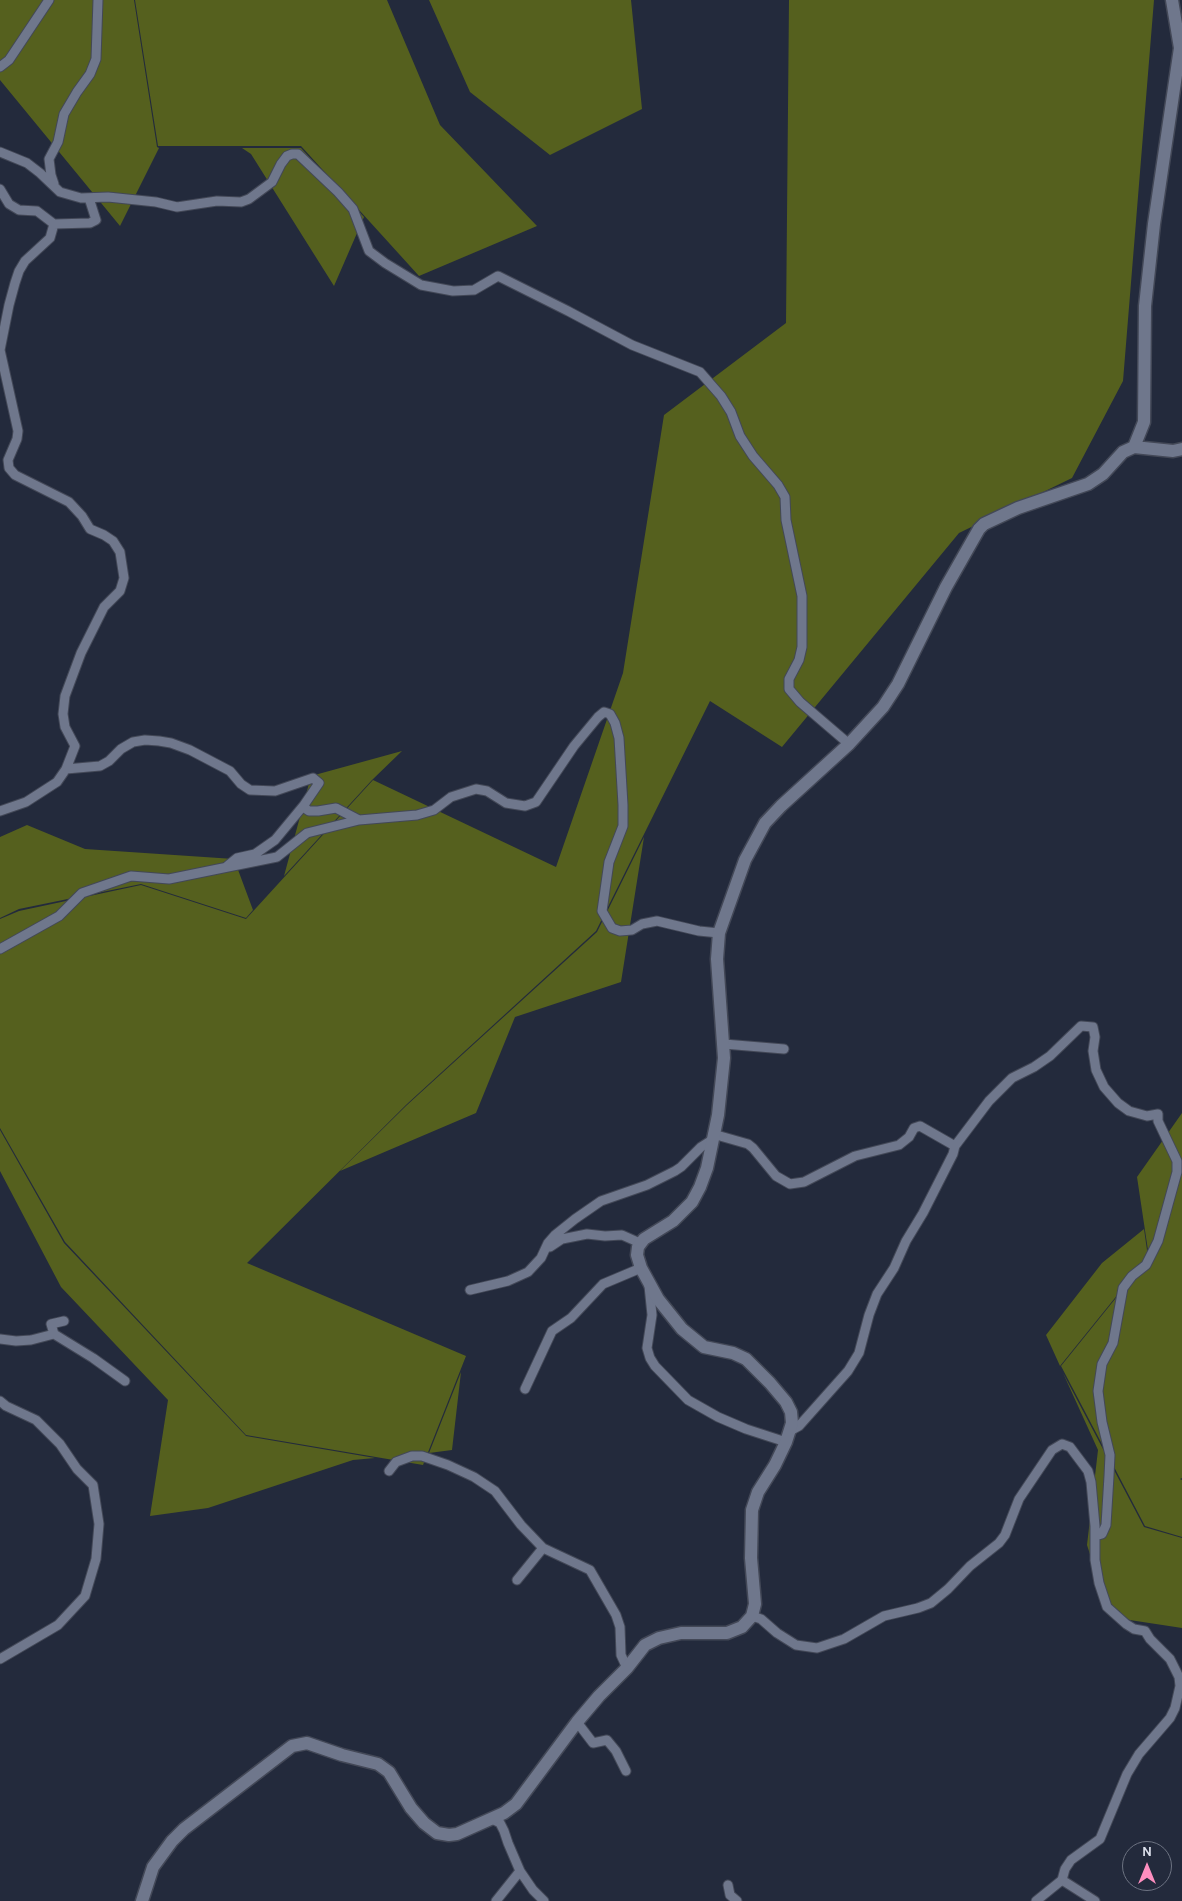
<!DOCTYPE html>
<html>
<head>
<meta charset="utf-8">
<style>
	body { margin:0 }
	#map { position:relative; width:1182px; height:1901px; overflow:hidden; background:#232a3c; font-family:Karla,sans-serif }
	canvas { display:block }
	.north { position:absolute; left:1122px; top:1841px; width:50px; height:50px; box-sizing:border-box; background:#232a3c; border:1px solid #6d7382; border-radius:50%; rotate:0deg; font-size:14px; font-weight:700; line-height:20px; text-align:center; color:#dce0ec }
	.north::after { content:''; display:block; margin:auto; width:18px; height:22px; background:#fd8ebf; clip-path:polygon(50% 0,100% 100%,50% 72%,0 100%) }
</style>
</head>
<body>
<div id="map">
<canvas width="1182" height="1901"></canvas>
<div class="north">N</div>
</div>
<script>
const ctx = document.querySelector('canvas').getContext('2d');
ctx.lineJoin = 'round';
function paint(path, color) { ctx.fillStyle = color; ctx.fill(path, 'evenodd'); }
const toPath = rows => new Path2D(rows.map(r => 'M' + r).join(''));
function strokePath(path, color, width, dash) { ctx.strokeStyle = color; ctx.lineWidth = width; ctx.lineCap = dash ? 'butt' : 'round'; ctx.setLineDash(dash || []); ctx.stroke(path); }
paint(toPath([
	[0,0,134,0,157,147,159,148,120,226,0,80],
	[135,0,387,0,440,125,537,226,419,276,301,146,158,146],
	[429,0,631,0,642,109,550,155,470,92],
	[789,0,1154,0,1123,381,1072,478,959,533,782,747,710,701,596,931,407,1104,247,1263,466,1356,423,1465,246,1435,65,1242,0,1128,0,919,19,911,141,885,246,919,373,780,556,867,623,673,664,415,786,323],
	[242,148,301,148,364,217,334,286,251,154],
	[402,751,372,780,284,876,311,776],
	[27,825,85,849,234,859,253,910,246,918,141,884,19,909,0,918,0,837],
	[644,837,621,982,515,1017,476,1113,340,1171,407,1105,597,932],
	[1182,1113,1182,1478,1180,1479,1182,1480,1182,1537,1145,1526,1061,1366,1149,1257,1137,1177],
	[0,1130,64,1243,246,1436,375,1458,353,1460,208,1508,150,1516,168,1400,61,1287,0,1171],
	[1144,1229,1148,1257,1060,1366,1046,1335,1102,1263],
	[461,1372,452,1450,429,1453],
	[1063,1373,1144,1527,1182,1538,1182,1628,1110,1617,1087,1545,1098,1450]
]), '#55601e');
const street = toPath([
	[0,67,9,60,49,0],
	[0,152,27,163,40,173,60,192,81,198,108,197,156,202,177,207,217,201,241,202,249,199,272,182,281,164,287,156,292,154,298,154,338,192,353,209,369,251,385,263,421,285,453,291,474,290,498,276,568,311,632,345,700,372,721,396,731,412,740,436,753,456,778,485,785,497,786,520,802,596,802,647,799,660,789,679,789,689,800,702,849,744],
	[54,184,51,175,49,159,58,142,64,114,77,92,90,74,96,59,98,0],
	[0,189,9,204,19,210,37,211,54,224],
	[66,769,100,766,109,761,121,749,133,742,145,740,159,741,171,743,190,750,230,771,241,784,250,790,275,791,313,778,319,783,304,805,306,809,309,811,318,811,336,808,359,820,417,815,434,810,451,797,476,789,487,791,506,803,525,806,536,802,574,746,598,717,604,712,610,714,615,723,619,738,623,805,623,826,609,862,602,911,612,928,620,931,632,930,642,924,657,921,699,931,719,933],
	[0,811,26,802,57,782,66,769,75,746,65,727,63,714,65,696,81,653,104,607,120,591,124,578,120,552,113,541,104,535,90,529,82,516,69,502,15,475,9,468,8,460,17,439,18,431,0,350,9,305,15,283,19,271,25,261,50,238,54,224,90,223,96,220,89,198],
	[226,867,237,858,255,854,275,840,304,805],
	[0,949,59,916,82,893,131,876,169,879,277,857,307,833,359,820],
	[724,1044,784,1049],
	[713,1134,748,1144,753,1148,776,1176,790,1184,804,1182,855,1156,899,1145,909,1137,914,1128,920,1126,955,1146],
	[550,1247,562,1239,587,1234,605,1236,622,1235,640,1243],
	[649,1286,652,1315,647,1348,650,1358,655,1366,688,1400,718,1417,746,1429,786,1442],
	[470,1290,508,1281,528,1272,541,1258,548,1243,555,1235,575,1219,601,1201,647,1185,675,1171,681,1167,701,1147,712,1140],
	[54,1334,51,1324,64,1321],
	[0,1339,16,1341,31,1340,54,1334,93,1358,125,1381],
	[525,1389,552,1331,571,1318,603,1284,641,1268],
	[0,1401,6,1406,36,1420,60,1444,77,1469,93,1485,99,1524,96,1559,85,1596,58,1625,0,1659],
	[790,1431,799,1426,848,1371,859,1353,869,1315,877,1294,894,1268,906,1241,923,1213,953,1154,955,1146,989,1101,1012,1078,1034,1067,1050,1056,1081,1026,1093,1027,1095,1037,1093,1051,1096,1070,1104,1087,1118,1103,1129,1111,1147,1116,1158,1114,1158,1121,1177,1161,1177,1172,1158,1241,1146,1265,1132,1276,1123,1288,1113,1343,1102,1364,1098,1391,1102,1422,1110,1455,1109,1476,1106,1525,1102,1534,1095,1536],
	[389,1471,396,1462,412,1456,422,1456,448,1465,474,1477,495,1491,521,1525,543,1548,590,1570,616,1615,620,1627,621,1655,627,1668],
	[517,1580,543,1548],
	[752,1616,761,1619,777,1633,796,1645,817,1648,844,1639,884,1616,918,1608,931,1603,948,1589,970,1566,999,1543,1005,1535,1019,1499,1052,1450,1062,1444,1070,1447,1088,1471,1091,1482,1095,1526,1095,1560,1099,1583,1107,1607,1126,1624,1134,1629,1145,1631,1150,1639,1170,1659,1179,1677,1180,1686,1175,1708,1170,1718,1139,1754,1127,1774,1100,1839,1071,1860,1065,1869,1062,1880,1036,1901],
	[577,1722,593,1743,607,1740,616,1751,626,1771],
	[492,1819,500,1823,504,1831,508,1843,520,1871,533,1890,544,1901],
	[1062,1880,1095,1901],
	[728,1885,730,1895,737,1901],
	[496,1901,520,1871]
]);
const secondary = toPath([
	[1134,447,1173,451,1182,449],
	[142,1901,153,1867,172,1841,184,1829,292,1746,307,1743,342,1755,378,1764,389,1772,411,1808,424,1823,437,1833,449,1835,457,1834,504,1813,516,1804,577,1722,599,1696,627,1668,645,1645,659,1638,681,1633,727,1633,742,1627,752,1616,755,1604,751,1558,752,1510,758,1492,775,1465,786,1442,792,1423,791,1412,786,1402,770,1383,746,1359,733,1353,704,1347,682,1329,658,1299,641,1268,637,1255,638,1247,644,1239,673,1221,692,1202,700,1187,707,1168,718,1115,724,1058,717,959,719,933,745,860,765,823,781,806,849,744,883,707,898,684,946,587,979,529,984,524,1018,508,1088,484,1103,474,1123,452,1134,447,1144,422,1145,306,1154,224,1180,48,1172,0]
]);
strokePath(street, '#434857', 11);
strokePath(secondary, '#434857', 15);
strokePath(street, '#6f778c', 9);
strokePath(secondary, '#6f778c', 12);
</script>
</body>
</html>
